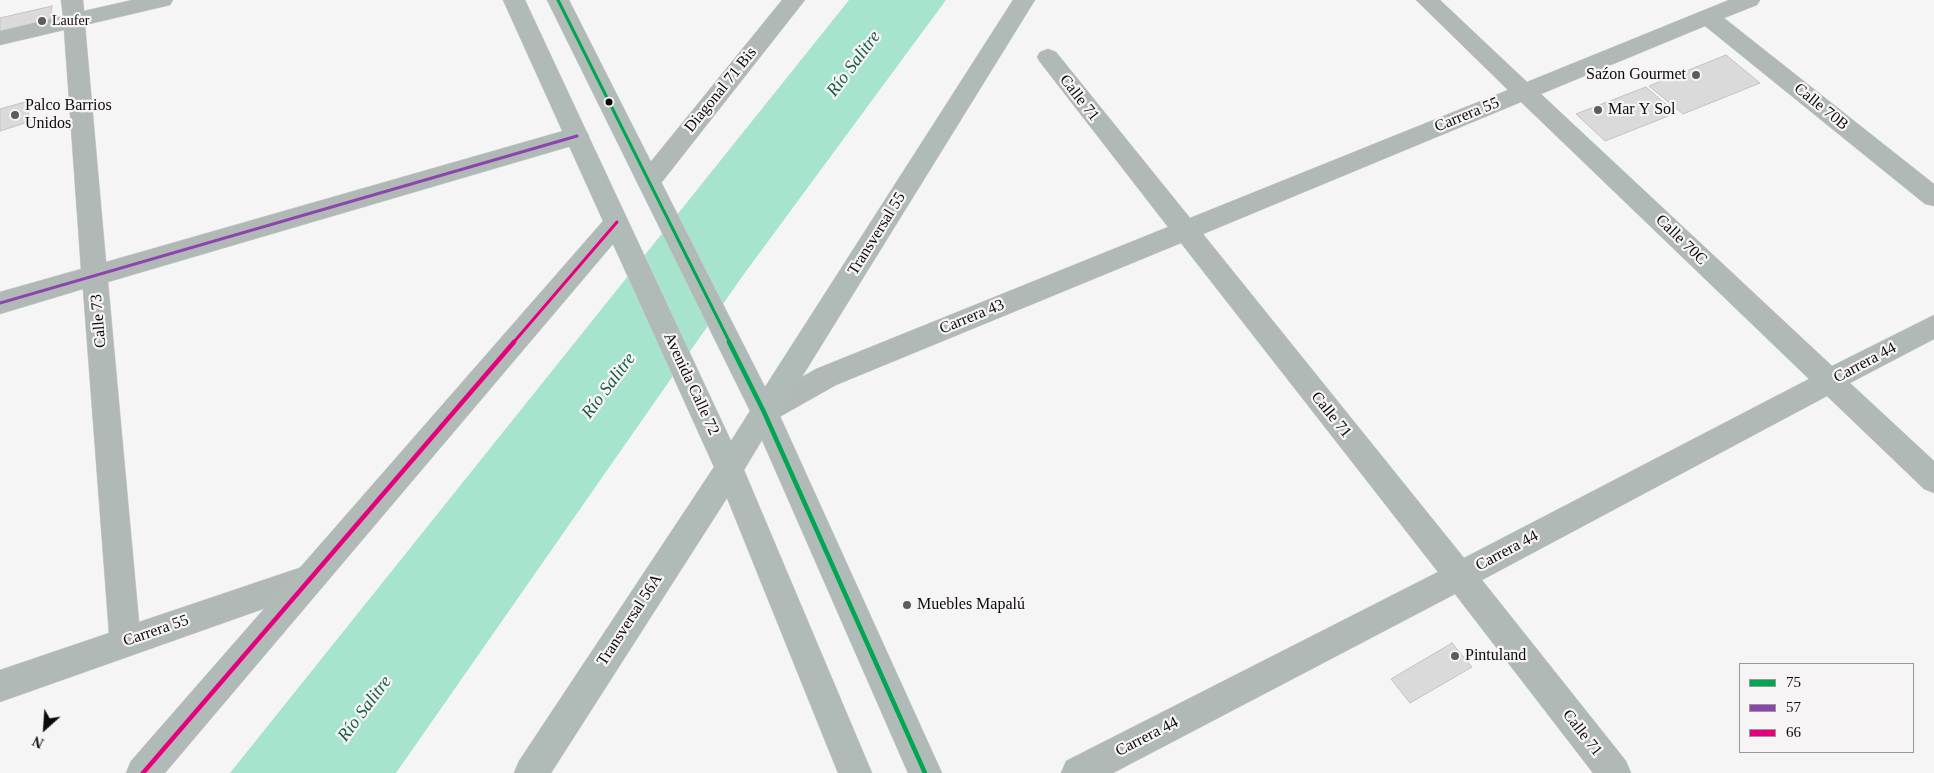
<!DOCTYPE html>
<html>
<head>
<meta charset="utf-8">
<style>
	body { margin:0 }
	#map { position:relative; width:1934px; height:773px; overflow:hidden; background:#f6f5f6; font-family:"Times New Roman",serif }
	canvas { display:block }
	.legend { position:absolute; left:1739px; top:663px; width:175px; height:90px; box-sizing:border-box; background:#f7f4f6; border:1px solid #999798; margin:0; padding:6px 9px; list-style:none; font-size:15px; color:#0c0b0c }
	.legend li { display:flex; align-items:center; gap:10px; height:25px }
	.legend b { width:25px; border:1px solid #999798 }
	.north { position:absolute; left:20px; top:703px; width:50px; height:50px; -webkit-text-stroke:4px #f7f4f6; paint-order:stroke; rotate:206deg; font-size:14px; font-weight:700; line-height:20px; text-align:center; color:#0c0b0c }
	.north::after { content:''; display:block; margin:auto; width:18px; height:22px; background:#0c0b0c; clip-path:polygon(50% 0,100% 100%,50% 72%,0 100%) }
</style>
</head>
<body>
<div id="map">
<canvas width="1934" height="773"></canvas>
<ul class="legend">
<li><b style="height:6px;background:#00a651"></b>75</li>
<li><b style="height:6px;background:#8e44ad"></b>57</li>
<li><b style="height:6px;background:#e5007d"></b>66</li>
</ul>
<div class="north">N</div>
</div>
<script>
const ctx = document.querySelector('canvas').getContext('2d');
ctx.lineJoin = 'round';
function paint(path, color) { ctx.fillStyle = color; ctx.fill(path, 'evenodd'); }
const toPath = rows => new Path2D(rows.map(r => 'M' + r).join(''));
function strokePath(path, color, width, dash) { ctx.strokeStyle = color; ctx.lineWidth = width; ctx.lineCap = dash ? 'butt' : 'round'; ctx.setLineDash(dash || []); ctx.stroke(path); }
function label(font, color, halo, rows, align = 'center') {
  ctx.font = font + ' "Times New Roman",serif'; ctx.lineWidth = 4.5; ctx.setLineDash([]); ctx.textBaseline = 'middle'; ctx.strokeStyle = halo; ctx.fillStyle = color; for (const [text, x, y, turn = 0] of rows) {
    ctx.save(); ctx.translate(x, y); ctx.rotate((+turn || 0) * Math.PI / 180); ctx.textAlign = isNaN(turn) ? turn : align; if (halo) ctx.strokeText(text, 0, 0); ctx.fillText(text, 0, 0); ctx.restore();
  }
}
paint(toPath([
	[849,0,946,0,744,274,396,773,230,773]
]), '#a6e4cd');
const building = toPath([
	[52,6,50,22,0,34,0,18,52,6],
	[1726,55,1760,83,1683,114,1649,86,1726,55],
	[1646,87,1676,113,1605,141,1576,114,1646,87],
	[25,102,31,121,0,131,0,109,25,102],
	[1452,643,1472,667,1410,703,1391,679,1452,643]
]);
paint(building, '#dbdadb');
strokePath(building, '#c2c2c2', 1);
const minor = toPath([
	[61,0,83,0,84,11,132,0,173,0,170,5,85,25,106,262,577,127,585,130,589,136,585,142,108,282,139,622,311,564,322,568,326,578,322,588,311,592,0,702,0,670,109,633,83,289,0,314,0,292,81,269,64,30,0,45,0,31,63,16,61,0],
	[782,0,805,0,658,187,649,190,640,187,637,181,640,175,782,0],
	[1416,0,1440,0,1527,82,1729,0,1760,0,1757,5,1724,18,1934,184,1934,206,1925,204,1705,26,1541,94,1832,366,1934,315,1934,339,1850,383,1934,461,1934,493,1924,489,1827,396,1482,580,1626,761,1631,773,1593,773,1455,594,1113,773,1061,773,1066,761,1438,572,1181,243,836,385,774,420,764,424,754,420,750,412,754,404,816,369,1168,227,1040,62,1037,57,1040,52,1048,49,1056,52,1190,218,1508,90,1416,0],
	[1521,102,1809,379,1464,558,1203,234,1521,102]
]);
const major = toPath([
	[503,0,525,0,731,441,750,411,547,0,569,0,765,387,1013,0,1035,0,779,414,942,773,908,773,762,440,744,470,872,773,838,773,727,498,551,773,514,773,519,761,714,467,613,244,165,773,126,773,131,761,603,221,503,0]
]);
strokePath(minor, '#d1d0d1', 1);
strokePath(major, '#d1d0d1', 1);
paint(minor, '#b0b9b5');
paint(major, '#b0bab6');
strokePath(toPath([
	[558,0,730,343]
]), '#00a651', 3);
strokePath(toPath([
	[729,342,764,412,925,773]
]), '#00a651', 4.5);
strokePath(toPath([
	[0,303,577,136]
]), '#8e44ad', 3);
strokePath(toPath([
	[513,343,617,222]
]), '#e5007d', 3);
strokePath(toPath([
	[143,773,514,342]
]), '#e5007d', 4.5);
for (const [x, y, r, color] of [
	[42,21,5,"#5e5d5e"],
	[1696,75,5,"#5e5d5e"],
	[609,102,4.5,"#0c0b0c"],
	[1598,110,5,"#5e5d5e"],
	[15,115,5,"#5e5d5e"],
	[907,605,5,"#5e5d5e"],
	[1455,656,5,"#5e5d5e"]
]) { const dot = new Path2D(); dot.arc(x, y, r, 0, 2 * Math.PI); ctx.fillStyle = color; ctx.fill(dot); strokePath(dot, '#f7f4f6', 2); }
label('14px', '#0c0b0c', '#f7f4f6', [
	["Laufer",52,21]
], 'left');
label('16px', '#0c0b0c', '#f7f4f6', [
	["Saźon Gourmet",1686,75,"right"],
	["Palco Barrios",25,106],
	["Unidos",25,124],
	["Mar Y Sol",1608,110],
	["Muebles Mapalú",917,605],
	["Pintuland",1465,656]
], 'left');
label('16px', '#0c0b0c', '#f7f4f6', [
	["Diagonal 71 Bis",721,90,-51],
	["Calle 71",1079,98,52],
	["Calle 70B",1821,107,39],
	["Carrera 55",1467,115,-22],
	["Transversal 55",877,234,-58],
	["Calle 70C",1681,240,44],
	["Carrera 43",972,317,-22],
	["Calle 73",99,321,-95],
	["Carrera 44",1865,363,-28],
	["Avenida Calle 72",691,384,65],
	["Calle 71",1331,415,51],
	["Carrera 44",1507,551,-28],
	["Transversal 56A",630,620,-57],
	["Carrera 55",156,631,-19],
	["Calle 71",1582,733,52],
	["Carrera 44",1147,737,-27]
]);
label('italic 18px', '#165d48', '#f7f4f6', [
	["Río Salitre",854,64,-53],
	["Río Salitre",609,386,-53],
	["Río Salitre",365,709,-53]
]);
</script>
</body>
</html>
